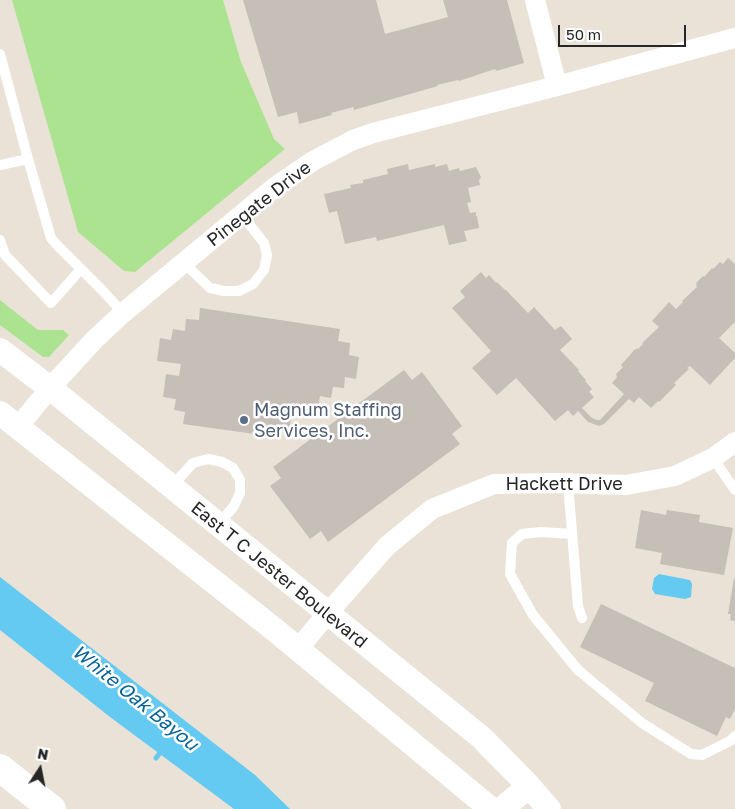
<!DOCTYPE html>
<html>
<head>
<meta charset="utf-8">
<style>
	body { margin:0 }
	#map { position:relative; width:735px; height:809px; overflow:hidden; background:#eae2d7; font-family:"Golos Text",sans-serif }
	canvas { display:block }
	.north { position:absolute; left:15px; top:744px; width:50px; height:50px; -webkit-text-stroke:4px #fff; paint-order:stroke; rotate:11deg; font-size:14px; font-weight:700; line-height:20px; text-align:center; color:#262626 }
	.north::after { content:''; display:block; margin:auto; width:18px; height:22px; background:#262626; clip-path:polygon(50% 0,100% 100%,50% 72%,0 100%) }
	.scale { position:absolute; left:558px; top:25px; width:128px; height:22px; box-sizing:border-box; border:2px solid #262626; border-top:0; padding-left:6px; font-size:15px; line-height:18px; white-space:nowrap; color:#262626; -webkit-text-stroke:4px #fff; paint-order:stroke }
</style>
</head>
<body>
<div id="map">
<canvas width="735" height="809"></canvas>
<div class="north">N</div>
<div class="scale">50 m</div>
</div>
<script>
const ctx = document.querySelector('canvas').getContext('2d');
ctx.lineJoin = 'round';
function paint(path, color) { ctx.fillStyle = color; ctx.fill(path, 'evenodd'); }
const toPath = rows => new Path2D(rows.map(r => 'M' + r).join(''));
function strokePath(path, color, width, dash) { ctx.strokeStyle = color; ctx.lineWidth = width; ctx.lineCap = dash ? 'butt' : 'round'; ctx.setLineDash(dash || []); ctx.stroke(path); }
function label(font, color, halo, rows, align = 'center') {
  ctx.font = font + ' "Golos Text",sans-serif'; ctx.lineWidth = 5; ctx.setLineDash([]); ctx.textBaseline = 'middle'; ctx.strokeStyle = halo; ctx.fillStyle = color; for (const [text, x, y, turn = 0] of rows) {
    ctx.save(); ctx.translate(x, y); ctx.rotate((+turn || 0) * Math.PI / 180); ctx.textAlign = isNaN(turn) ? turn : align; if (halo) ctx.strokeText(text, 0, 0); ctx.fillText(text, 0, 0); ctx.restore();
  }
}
paint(toPath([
	[12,0,223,0,241,62,274,139,285,149,135,272,124,271,78,232],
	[0,300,38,330,63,330,69,335,49,357,43,357,0,325]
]), '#ace391');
paint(toPath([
	[659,574,690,580,692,584,691,597,685,599,655,594,652,589,654,578],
	[0,577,255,775,290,809,234,809,110,717,0,630]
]), '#65caf1');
strokePath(toPath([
	[156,758,163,749]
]), '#65caf1', 5);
paint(toPath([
	[243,0,376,0,385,34,448,17,443,0,507,0,524,63,496,71,495,69,459,81,458,80,437,85,438,86,354,110,353,107,331,113,332,115,299,124,297,112,278,117],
	[408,164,409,170,435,164,435,167,447,164,449,171,459,168,460,171,476,167,481,177,479,180,480,185,468,188,471,202,467,203,470,213,476,212,476,216,477,216,479,228,464,231,467,241,449,245,444,225,377,241,376,237,345,244,337,211,329,213,324,194,351,188,350,185,363,183,363,180,388,174,387,169],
	[728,258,735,264,735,322,719,338,735,353,735,358,710,385,690,366,687,368,689,369,674,383,676,385,659,402,658,401,651,408,639,397,634,403,629,399,604,424,599,426,588,422,578,411,573,416,568,410,555,421,516,378,497,395,472,368,491,351,452,308,465,297,460,291,481,272,486,278,489,275,496,283,497,282,505,290,506,290,528,313,534,307,555,330,561,326,572,339,560,350,579,370,578,371,586,380,585,381,592,389,589,392,594,397,582,408,592,418,597,420,600,420,624,394,612,383,617,377,616,374,623,367,621,365,629,356,635,349,635,350,637,348,638,349,643,344,642,343,659,327,652,321,669,302,676,309,683,302,682,301,697,287,696,285,697,284,696,283,703,276,704,277,712,268,713,269,720,262,723,264],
	[200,308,340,329,338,341,350,343,349,355,359,357,356,379,345,377,344,388,333,387,331,398,320,396,318,408,304,406,303,417,291,415,290,428,278,426,276,437,183,424,185,412,174,410,176,399,163,397,166,374,179,376,181,364,157,361,160,338,171,340,173,329,185,331,186,319,199,320],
	[404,370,412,380,422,372,462,426,452,434,460,444,328,542,321,531,310,539,270,486,281,478,273,467],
	[641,510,666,515,667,510,700,515,699,522,733,528,724,575,660,564,662,553,635,548],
	[734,578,735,578,735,621,730,620,731,614,728,614],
	[601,604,735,668,735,709,730,719,726,717,717,736,645,701,654,683,580,647]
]), '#c5bfb7');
strokePath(toPath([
	[0,54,28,159,51,238,58,246,103,291,123,313],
	[0,165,28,159],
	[0,240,5,255,51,303,81,269],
	[184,263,210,288,224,291,239,291,253,284,264,270,267,255,264,243,242,215],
	[713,458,735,490],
	[568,483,578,606,582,618],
	[171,487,193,463,208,459,222,462,233,468,240,480,240,493,234,506,218,525],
	[572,534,541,532,522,534,512,543,510,574,533,615,578,670,642,723,691,754,702,755,730,741,735,736]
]), '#fff', 10);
strokePath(toPath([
	[535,0,557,86],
	[18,427,50,388,95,339,123,313,275,187,313,161,353,140,373,133,557,86,735,38],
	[298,649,327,614,387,546,432,509,494,484,554,483,626,485,675,476,713,458,735,442]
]), '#fff', 20);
strokePath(toPath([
	[0,350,50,388,482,738,529,786,549,809],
	[0,413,275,630,491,809],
	[502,809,529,786]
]), '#fff', 24);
strokePath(toPath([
	[0,768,52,809]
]), '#fff', 28);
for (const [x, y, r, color] of [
	[244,420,5,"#5c6f8a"]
]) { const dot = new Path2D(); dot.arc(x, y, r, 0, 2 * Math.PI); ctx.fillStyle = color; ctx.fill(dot); strokePath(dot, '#fff', 2); }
label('18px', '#262626', '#fff', [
	["Pinegate Drive",259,204,-38],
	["Hackett Drive",564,484],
	["East T C Jester Boulevard",279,575,39]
]);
label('18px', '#4e5e75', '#fff', [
	["Magnum Staffing",254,410],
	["Services, Inc.",254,431]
], 'left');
label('italic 19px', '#096598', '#fff', [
	["White Oak Bayou",135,698,39]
]);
</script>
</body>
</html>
